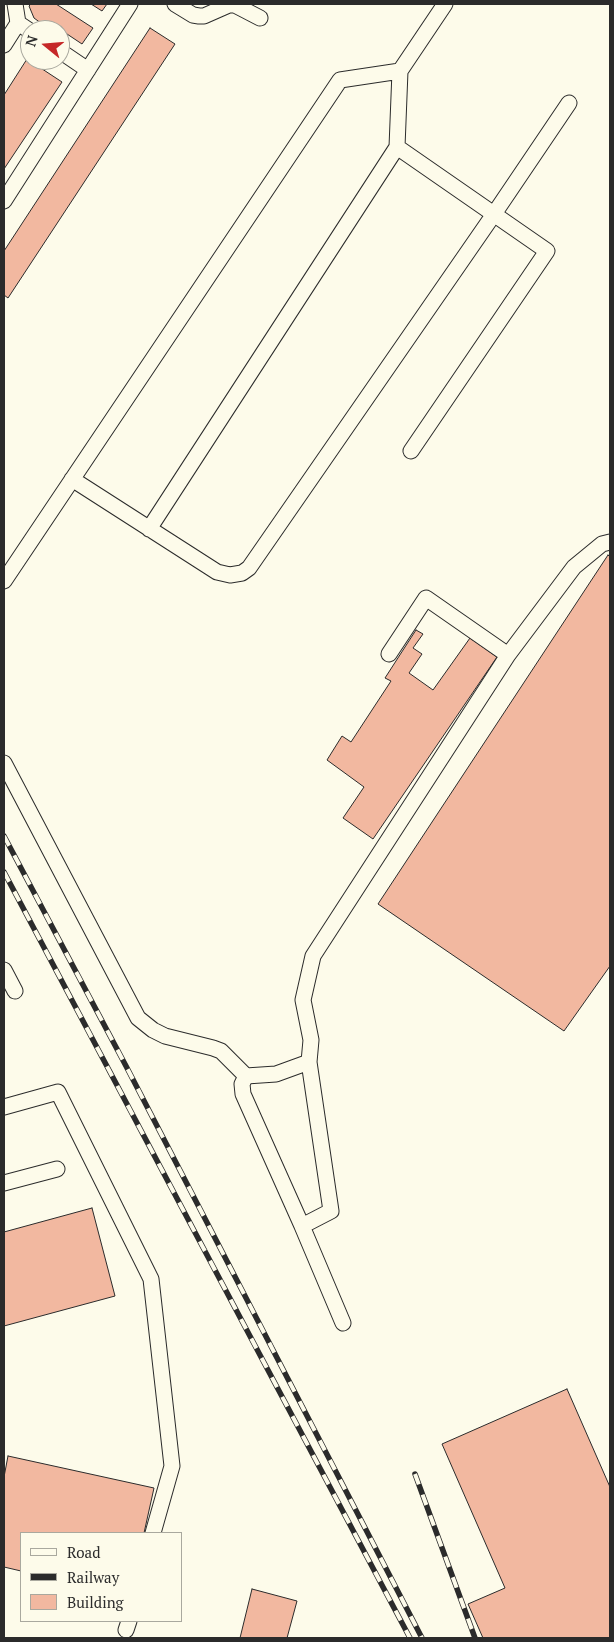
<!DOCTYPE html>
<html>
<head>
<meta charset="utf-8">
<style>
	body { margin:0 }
	#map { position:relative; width:614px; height:1642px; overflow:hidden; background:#fdfbea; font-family:"PT Serif",serif }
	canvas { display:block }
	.frame { position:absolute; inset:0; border:5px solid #2b2b2b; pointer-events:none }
	.legend { position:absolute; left:20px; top:1532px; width:162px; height:90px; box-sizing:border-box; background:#fdfbea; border:1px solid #a9a89e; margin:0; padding:6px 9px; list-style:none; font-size:15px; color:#2b2b2b }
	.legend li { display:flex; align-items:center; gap:10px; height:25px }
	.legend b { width:25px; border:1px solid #a9a89e }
	.north { position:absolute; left:20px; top:20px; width:50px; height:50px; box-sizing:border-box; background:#fdfbea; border:1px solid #a9a89e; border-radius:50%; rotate:287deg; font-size:14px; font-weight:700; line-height:20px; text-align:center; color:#2b2b2b }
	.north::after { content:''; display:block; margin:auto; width:18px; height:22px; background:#c62828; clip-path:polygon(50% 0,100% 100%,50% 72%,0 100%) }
</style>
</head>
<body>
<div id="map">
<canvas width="614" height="1642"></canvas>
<div class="frame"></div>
<ul class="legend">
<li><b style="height:6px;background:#fdfbea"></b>Road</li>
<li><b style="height:6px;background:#2b2b2b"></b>Railway</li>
<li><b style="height:14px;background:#f2b8a0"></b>Building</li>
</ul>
<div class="north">N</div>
</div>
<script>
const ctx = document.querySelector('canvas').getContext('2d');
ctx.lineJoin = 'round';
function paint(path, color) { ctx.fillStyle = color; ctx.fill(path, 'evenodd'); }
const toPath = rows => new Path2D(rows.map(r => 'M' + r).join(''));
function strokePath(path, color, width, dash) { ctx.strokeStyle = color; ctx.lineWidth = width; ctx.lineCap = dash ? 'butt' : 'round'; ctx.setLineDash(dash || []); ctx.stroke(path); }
const building = toPath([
	[31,4,56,4,93,28,82,44,58,28,49,29,34,18,29,6,31,4],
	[91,4,107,4,102,11,91,4],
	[150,28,175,44,8,298,4,295,4,251,150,28],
	[27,59,62,82,4,169,4,95,27,59],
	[608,555,610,557,610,966,564,1031,378,904,608,555],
	[416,630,423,634,413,648,422,654,409,673,433,690,470,638,497,657,373,839,343,818,364,787,327,760,342,736,351,742,391,681,385,678,416,630],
	[92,1208,115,1296,4,1326,4,1232,92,1208],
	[567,1389,610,1487,610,1638,483,1638,468,1604,505,1588,442,1444,567,1389],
	[8,1456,154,1488,144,1533,21,1533,21,1571,4,1567,4,1477,8,1456],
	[252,1589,297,1601,287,1638,240,1638,252,1589]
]);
paint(building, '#f2b8a0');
strokePath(building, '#2b2b2b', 1);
const minor = toPath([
	[15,4,18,23,30,31],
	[175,4,193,15,199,16,204,16,229,5,235,5,260,18],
	[4,45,18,23],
	[60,51,88,70],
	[397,147,547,251,411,451],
	[4,201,130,4],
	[72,479,217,572,230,575,242,573,249,568,494,214,569,103],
	[149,529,397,147,400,71],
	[4,581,340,80,400,71,445,4],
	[389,654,426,598,508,655],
	[4,763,138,1018,153,1030,165,1036,213,1048,221,1051,246,1076],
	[4,970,15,991],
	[4,1107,58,1092,151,1279,172,1466,153,1533],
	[4,1183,57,1169],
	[302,1226,243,1094,242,1084,246,1076,276,1074,309,1062],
	[343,1323,302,1226,331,1211,309,1062,311,1040,303,1000,313,956,508,655,574,567,602,544,610,542],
	[126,1630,129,1621]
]);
strokePath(minor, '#2b2b2b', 17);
strokePath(minor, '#fdfbea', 15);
const rail = toPath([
	[4,836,126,1066,422,1638],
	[4,872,410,1638],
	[415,1474,475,1638]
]);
strokePath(rail, '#2b2b2b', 5.5);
strokePath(rail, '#fdfbea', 4, [11]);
</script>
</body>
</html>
